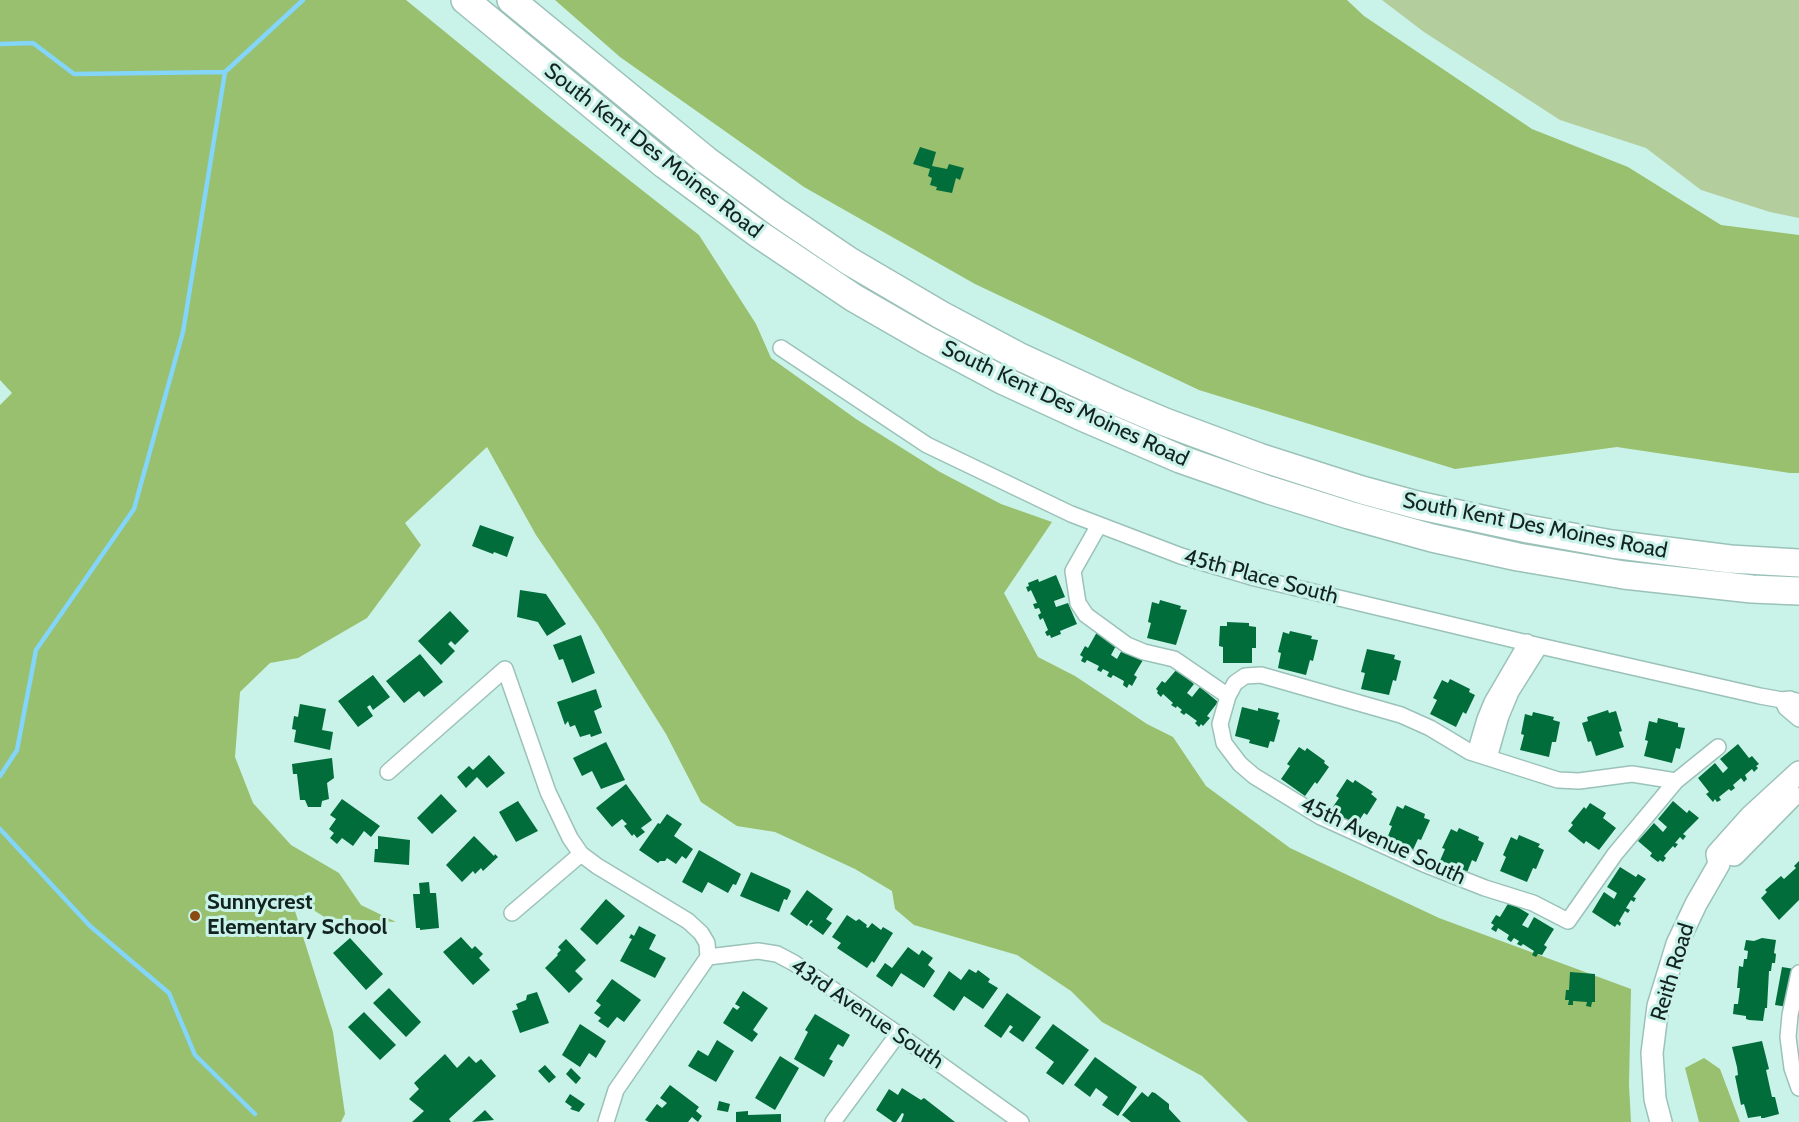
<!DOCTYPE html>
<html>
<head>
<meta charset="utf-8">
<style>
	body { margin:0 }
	canvas { display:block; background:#c9f2e9 }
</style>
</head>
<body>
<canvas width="1799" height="1122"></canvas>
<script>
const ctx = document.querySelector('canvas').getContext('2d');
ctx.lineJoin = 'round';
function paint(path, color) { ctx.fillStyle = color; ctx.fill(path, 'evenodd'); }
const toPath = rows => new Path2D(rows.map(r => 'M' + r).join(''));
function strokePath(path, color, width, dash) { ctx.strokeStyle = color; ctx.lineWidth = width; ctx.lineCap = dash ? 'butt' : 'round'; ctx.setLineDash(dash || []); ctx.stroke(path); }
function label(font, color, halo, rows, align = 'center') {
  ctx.font = font + ' Cabin,sans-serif'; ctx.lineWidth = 6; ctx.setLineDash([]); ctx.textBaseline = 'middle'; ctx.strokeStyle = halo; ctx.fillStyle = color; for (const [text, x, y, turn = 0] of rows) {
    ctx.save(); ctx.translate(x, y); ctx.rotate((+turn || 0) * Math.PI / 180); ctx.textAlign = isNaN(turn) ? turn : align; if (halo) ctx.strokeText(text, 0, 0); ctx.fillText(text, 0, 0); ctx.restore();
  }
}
paint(toPath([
	[1382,0,1799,0,1799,218,1770,212,1701,190,1646,148,1560,120,1424,32]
]), '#b4cd9c');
paint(toPath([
	[0,0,406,0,548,116,699,235,756,324,771,358,856,419,940,472,1001,504,1052,522,1004,593,1038,657,1075,676,1147,724,1173,737,1206,786,1290,848,1439,918,1631,989,1629,1085,1631,1122,1248,1122,1202,1076,1102,1022,1071,991,1017,955,914,925,895,909,892,891,855,869,775,832,737,826,701,802,666,734,597,624,536,535,487,447,405,523,421,545,367,618,298,658,270,663,240,692,235,757,253,803,291,845,339,873,361,905,396,922,326,918,290,895,333,1032,345,1114,341,1122,0,1122,0,405,12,393,0,380],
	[555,0,1347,0,1364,16,1532,129,1628,167,1721,225,1799,235,1799,473,1790,473,1617,447,1455,469,1199,390,975,284,804,187,620,57],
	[1704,1058,1720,1069,1740,1122,1699,1122,1685,1068]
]), '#98c06e');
strokePath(toPath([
	[0,44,33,43,74,74,225,72],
	[0,776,17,750,36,650,134,509,183,332,225,72,303,0],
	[0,829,90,926,169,993,195,1055,255,1114]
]), '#83d5f9', 4.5);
paint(toPath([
	[920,147,936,152,932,166,947,169,949,164,964,168,960,180,956,178,952,193,936,190,937,187,930,185,932,178,928,176,930,169,913,164],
	[480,525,514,537,507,557,494,552,493,554,472,546],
	[1056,575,1065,597,1054,601,1056,607,1068,603,1077,624,1060,631,1061,634,1051,638,1050,635,1047,636,1045,632,1048,630,1043,618,1040,620,1038,615,1041,613,1039,608,1035,609,1033,604,1037,603,1031,590,1028,592,1026,587,1029,586,1028,583,1038,579,1039,582],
	[520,590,546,594,566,624,547,636,538,622,517,617],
	[1160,600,1181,606,1180,609,1187,610,1176,645,1147,638,1151,623,1148,622,1152,602,1159,604],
	[450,611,469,631,455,645,451,641,448,644,455,651,441,665,418,641],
	[1227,622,1249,623,1249,626,1256,627,1256,648,1252,648,1252,663,1223,663,1223,647,1219,646,1220,626,1227,626],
	[1290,631,1312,636,1311,639,1318,640,1313,661,1310,660,1306,675,1278,668,1281,653,1278,652,1283,632,1289,634],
	[1097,632,1117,644,1111,655,1117,659,1123,648,1143,660,1134,675,1137,677,1132,686,1129,684,1127,688,1123,685,1124,681,1113,675,1111,678,1107,676,1109,672,1103,669,1101,672,1097,670,1099,666,1087,660,1085,663,1081,661,1083,657,1080,655,1085,646,1088,648],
	[581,635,595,673,572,683,563,659,559,660,553,645],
	[1367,649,1395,655,1394,659,1401,661,1396,681,1393,680,1389,695,1361,689,1365,673,1361,672],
	[420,654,443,682,424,697,419,691,404,703,386,681],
	[1177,669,1194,684,1187,693,1192,697,1200,687,1218,702,1207,716,1210,718,1203,726,1201,724,1199,727,1195,723,1197,721,1186,713,1184,715,1180,712,1182,710,1177,706,1176,708,1171,705,1173,703,1163,694,1161,697,1157,693,1158,691,1156,689,1162,681,1165,683],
	[373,675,390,697,373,710,370,705,367,707,373,716,358,727,338,701],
	[1450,679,1470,689,1469,692,1475,695,1466,714,1463,712,1456,727,1430,714,1437,700,1433,698,1442,680,1448,683],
	[596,689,602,707,594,711,602,733,591,737,590,734,580,737,575,725,570,727,568,721,565,725,557,702],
	[300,704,326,709,322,730,333,732,330,750,294,742,296,730,292,729,294,716,298,717],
	[1242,707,1258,711,1258,708,1279,713,1277,719,1280,720,1274,742,1270,741,1268,748,1249,743,1250,740,1235,736],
	[1608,710,1609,713,1616,711,1622,731,1619,732,1624,747,1596,756,1591,741,1588,742,1582,723,1588,721,1587,717],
	[1533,712,1554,717,1553,720,1560,722,1556,742,1552,742,1549,757,1520,750,1524,735,1521,734,1525,714,1532,716],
	[1658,718,1678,723,1678,727,1685,728,1680,749,1676,748,1672,763,1644,756,1648,741,1645,740,1649,721,1657,723],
	[606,742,625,780,601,789,592,771,582,776,573,758],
	[1738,744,1749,758,1752,756,1759,764,1756,766,1758,768,1754,772,1752,769,1745,775,1747,779,1744,782,1741,778,1733,785,1735,788,1731,791,1729,789,1719,797,1721,800,1717,802,1715,799,1713,802,1706,794,1709,792,1698,778,1715,763,1723,773,1728,768,1720,759],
	[1299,747,1305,751,1307,748,1325,761,1324,763,1329,767,1317,784,1315,782,1305,796,1281,779,1290,766,1287,764],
	[489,755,505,773,487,788,477,777,466,788,457,777,469,766,473,770],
	[332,758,334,778,327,783,329,799,322,801,321,807,308,807,305,800,300,800,297,774,293,774,292,764],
	[1347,779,1353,783,1355,780,1373,792,1371,794,1377,799,1367,815,1364,813,1355,827,1330,811,1339,798,1336,796],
	[626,784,652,820,641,828,645,832,637,838,634,834,632,836,624,826,627,824,622,819,612,827,596,808],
	[441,794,457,811,432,834,417,818],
	[342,799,380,826,371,837,364,831,353,846,342,838,337,844,330,838,334,833,329,829,336,819,330,815],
	[518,801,538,831,516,842,499,812],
	[1673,801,1687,813,1689,810,1699,818,1683,834,1686,836,1683,840,1680,837,1675,843,1678,844,1675,848,1673,846,1664,856,1666,858,1663,862,1660,860,1658,862,1650,856,1652,853,1638,841,1654,823,1663,832,1667,827,1658,819],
	[1590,803,1606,813,1603,818,1616,828,1599,850,1586,841,1584,844,1568,831,1573,825,1571,823,1584,807,1586,809],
	[1405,805,1425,814,1424,818,1430,820,1421,840,1418,839,1412,852,1386,841,1392,826,1389,825,1397,806,1403,809],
	[667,814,682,824,674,836,693,849,686,859,682,856,676,864,667,858,665,861,660,861,658,863,639,850,658,823,660,824],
	[1459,828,1479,837,1478,840,1484,843,1476,862,1472,860,1466,875,1439,863,1445,849,1442,848,1451,829,1457,832],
	[1519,835,1540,844,1538,847,1544,850,1536,869,1533,868,1527,882,1500,871,1506,857,1503,855,1511,837,1517,840],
	[378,836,410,840,409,865,374,862,375,849,378,849],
	[474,836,494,856,495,854,498,857,483,871,481,868,475,874,473,871,462,882,446,865],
	[699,850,741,874,736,885,733,884,728,893,708,882,702,893,682,882],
	[1799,861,1799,900,1779,920,1761,898,1767,892,1765,890,1781,876,1784,879,1796,868,1794,866],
	[1620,867,1636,877,1638,874,1646,879,1633,897,1636,898,1634,902,1631,900,1626,908,1630,910,1628,913,1625,911,1619,921,1621,923,1620,926,1617,924,1615,927,1592,912,1604,892,1614,899,1617,893,1607,887],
	[751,872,789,889,791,891,787,900,784,899,779,912,740,896],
	[429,882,430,893,436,893,439,928,420,930,420,928,416,928,413,894,420,894,419,883],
	[807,890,833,909,826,919,832,923,823,935,809,925,813,921,811,920,807,926,790,914],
	[606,899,625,916,597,945,580,929],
	[1509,902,1529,914,1522,925,1528,928,1534,917,1554,929,1544,945,1547,947,1542,955,1538,954,1536,957,1532,955,1534,951,1523,944,1521,946,1517,944,1519,941,1514,938,1511,942,1507,939,1509,935,1498,928,1496,932,1491,929,1494,925,1491,923,1496,915,1500,917],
	[847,915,856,921,859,919,867,925,866,927,868,928,872,923,881,930,883,927,893,933,874,963,872,961,867,968,837,948,841,943,832,937],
	[639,926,656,935,649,949,666,958,655,978,620,961,632,939,629,938,631,934,634,936],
	[461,937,472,949,475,946,483,954,479,958,490,970,473,985,443,952],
	[350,938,383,974,366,990,333,953],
	[1762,938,1776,940,1774,953,1776,954,1775,963,1772,963,1771,971,1769,971,1767,1008,1765,1008,1763,1021,1749,1020,1746,1019,1746,1016,1733,1014,1734,1004,1738,1004,1740,988,1737,988,1739,966,1743,967,1744,959,1747,959,1748,951,1744,950,1746,940,1754,941],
	[566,939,586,960,575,971,583,979,569,993,545,968,558,955,557,954,561,950,558,947],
	[908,947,919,955,922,950,933,958,928,965,935,971,924,988,901,973,892,987,876,976,885,963,892,968],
	[1782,967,1794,969,1788,1007,1775,1005],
	[969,969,976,973,978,970,990,979,988,982,998,988,983,1009,964,996,954,1011,933,996,949,971,961,980],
	[1570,972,1595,974,1595,1002,1592,1002,1591,1007,1586,1006,1587,1002,1573,1001,1573,1005,1568,1005,1569,1000,1565,1000,1566,990,1569,990],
	[612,979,641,1000,624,1022,617,1017,608,1028,598,1021,601,1018,594,1013,601,1005,596,1001],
	[389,988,421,1022,406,1037,373,1003],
	[743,991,768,1008,753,1030,758,1034,752,1042,723,1023,733,1007,737,1010,740,1007,735,1004],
	[537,992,549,1023,520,1033,512,1011,518,1009,516,1004,526,1000,527,995],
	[1007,993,1041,1017,1023,1042,1009,1032,1013,1027,1010,1025,1001,1038,984,1026],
	[364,1012,396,1045,380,1060,348,1027],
	[815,1014,850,1035,843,1047,838,1044,829,1059,833,1061,824,1077,794,1059,808,1032,805,1030],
	[580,1024,606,1041,596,1058,589,1053,580,1067,562,1055],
	[1053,1024,1089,1050,1063,1085,1046,1073,1054,1062,1035,1048],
	[717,1040,734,1051,716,1082,688,1066,698,1050,708,1056],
	[1762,1041,1769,1069,1766,1070,1772,1097,1775,1097,1779,1114,1764,1118,1761,1118,1761,1116,1748,1118,1744,1104,1741,1105,1735,1076,1738,1075,1737,1067,1732,1047],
	[445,1054,457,1068,469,1056,476,1063,481,1059,496,1076,449,1119,451,1122,412,1122,424,1111,409,1099,419,1089,414,1083],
	[780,1056,799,1068,775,1110,755,1098],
	[1095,1057,1137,1087,1118,1116,1102,1105,1108,1097,1096,1088,1090,1097,1074,1085],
	[545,1065,556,1077,549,1083,538,1071],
	[571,1068,581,1078,576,1084,566,1074],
	[670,1085,699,1107,696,1111,702,1116,698,1122,692,1117,688,1122,649,1122,645,1120,657,1104,662,1108,667,1103,660,1098],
	[902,1088,921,1100,924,1098,955,1122,901,1122,904,1114,902,1113,896,1122,893,1122,876,1110,889,1089,898,1095],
	[1142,1092,1148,1097,1152,1092,1155,1093,1169,1104,1169,1109,1181,1122,1131,1122,1122,1115],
	[570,1094,585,1104,579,1112,570,1109,572,1107,565,1102],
	[719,1101,730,1104,728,1112,717,1110],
	[485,1110,494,1120,472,1122],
	[748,1111,748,1115,781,1114,781,1122,736,1122,736,1112]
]), '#006d3b');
const street = toPath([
	[781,348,927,445,1071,514,1181,556,1255,578,1540,646,1760,696,1782,700,1790,699,1799,702],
	[1099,525,1073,571,1078,603,1086,615,1127,645,1144,652,1174,659,1228,696],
	[1782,700,1786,708,1799,719],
	[1475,753,1485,719,1492,702,1527,642],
	[1489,758,1501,716,1511,692,1540,646],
	[388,772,505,669,548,792,570,838,581,854,597,866,688,921,701,933,707,943,708,957],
	[1676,781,1632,774,1579,781,1558,780,1470,752,1430,728,1401,715,1261,675,1245,676,1235,683,1228,696,1220,724,1224,743,1240,764,1254,776,1321,817,1424,864,1485,888,1533,903,1568,921,1615,854,1676,781,1718,747],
	[512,913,581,854],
	[708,957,758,951,777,954,794,963,898,1034,1021,1122],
	[1799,973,1790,1015,1788,1037,1792,1068,1799,1088],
	[606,1122,616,1090,708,957],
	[833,1122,898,1034]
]);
const secondary = toPath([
	[1734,855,1792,796],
	[1661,1122,1655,1099,1652,1053,1658,1006,1677,944,1696,904,1719,864,1717,854,1751,816,1799,772]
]);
const highway = toPath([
	[465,0,665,165,757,233,854,298,927,340,1004,381,1080,416,1180,459,1269,490,1349,515,1432,538,1518,557,1624,575,1752,589,1799,591],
	[511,0,706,160,778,213,849,261,941,315,1018,356,1120,403,1165,422,1259,457,1362,490,1417,505,1528,529,1612,544,1730,559,1799,563]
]);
strokePath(street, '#9bc2b9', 18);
strokePath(secondary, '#9bc2b9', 24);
strokePath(highway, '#9bc2b9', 30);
strokePath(street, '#fff', 15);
strokePath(secondary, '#fff', 21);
strokePath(highway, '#fff', 27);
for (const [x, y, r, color] of [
	[195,916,6,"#8a4a12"]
]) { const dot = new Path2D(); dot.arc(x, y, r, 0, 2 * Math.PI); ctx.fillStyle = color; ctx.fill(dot); strokePath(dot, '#c9f2e9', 2); }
label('22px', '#13231f', '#c9f2e9', [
	["South Kent Des Moines Road",653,151,38],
	["South Kent Des Moines Road",1065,404,25],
	["South Kent Des Moines Road",1535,526,11],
	["45th Place South",1261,577,15],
	["45th Avenue South",1383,841,25],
	["Reith Road",1673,972,-73],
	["43rd Avenue South",867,1014,34]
]);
label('bold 22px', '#13231f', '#c9f2e9', [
	["Sunnycrest",207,903],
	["Elementary School",207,928]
], 'left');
</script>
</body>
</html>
